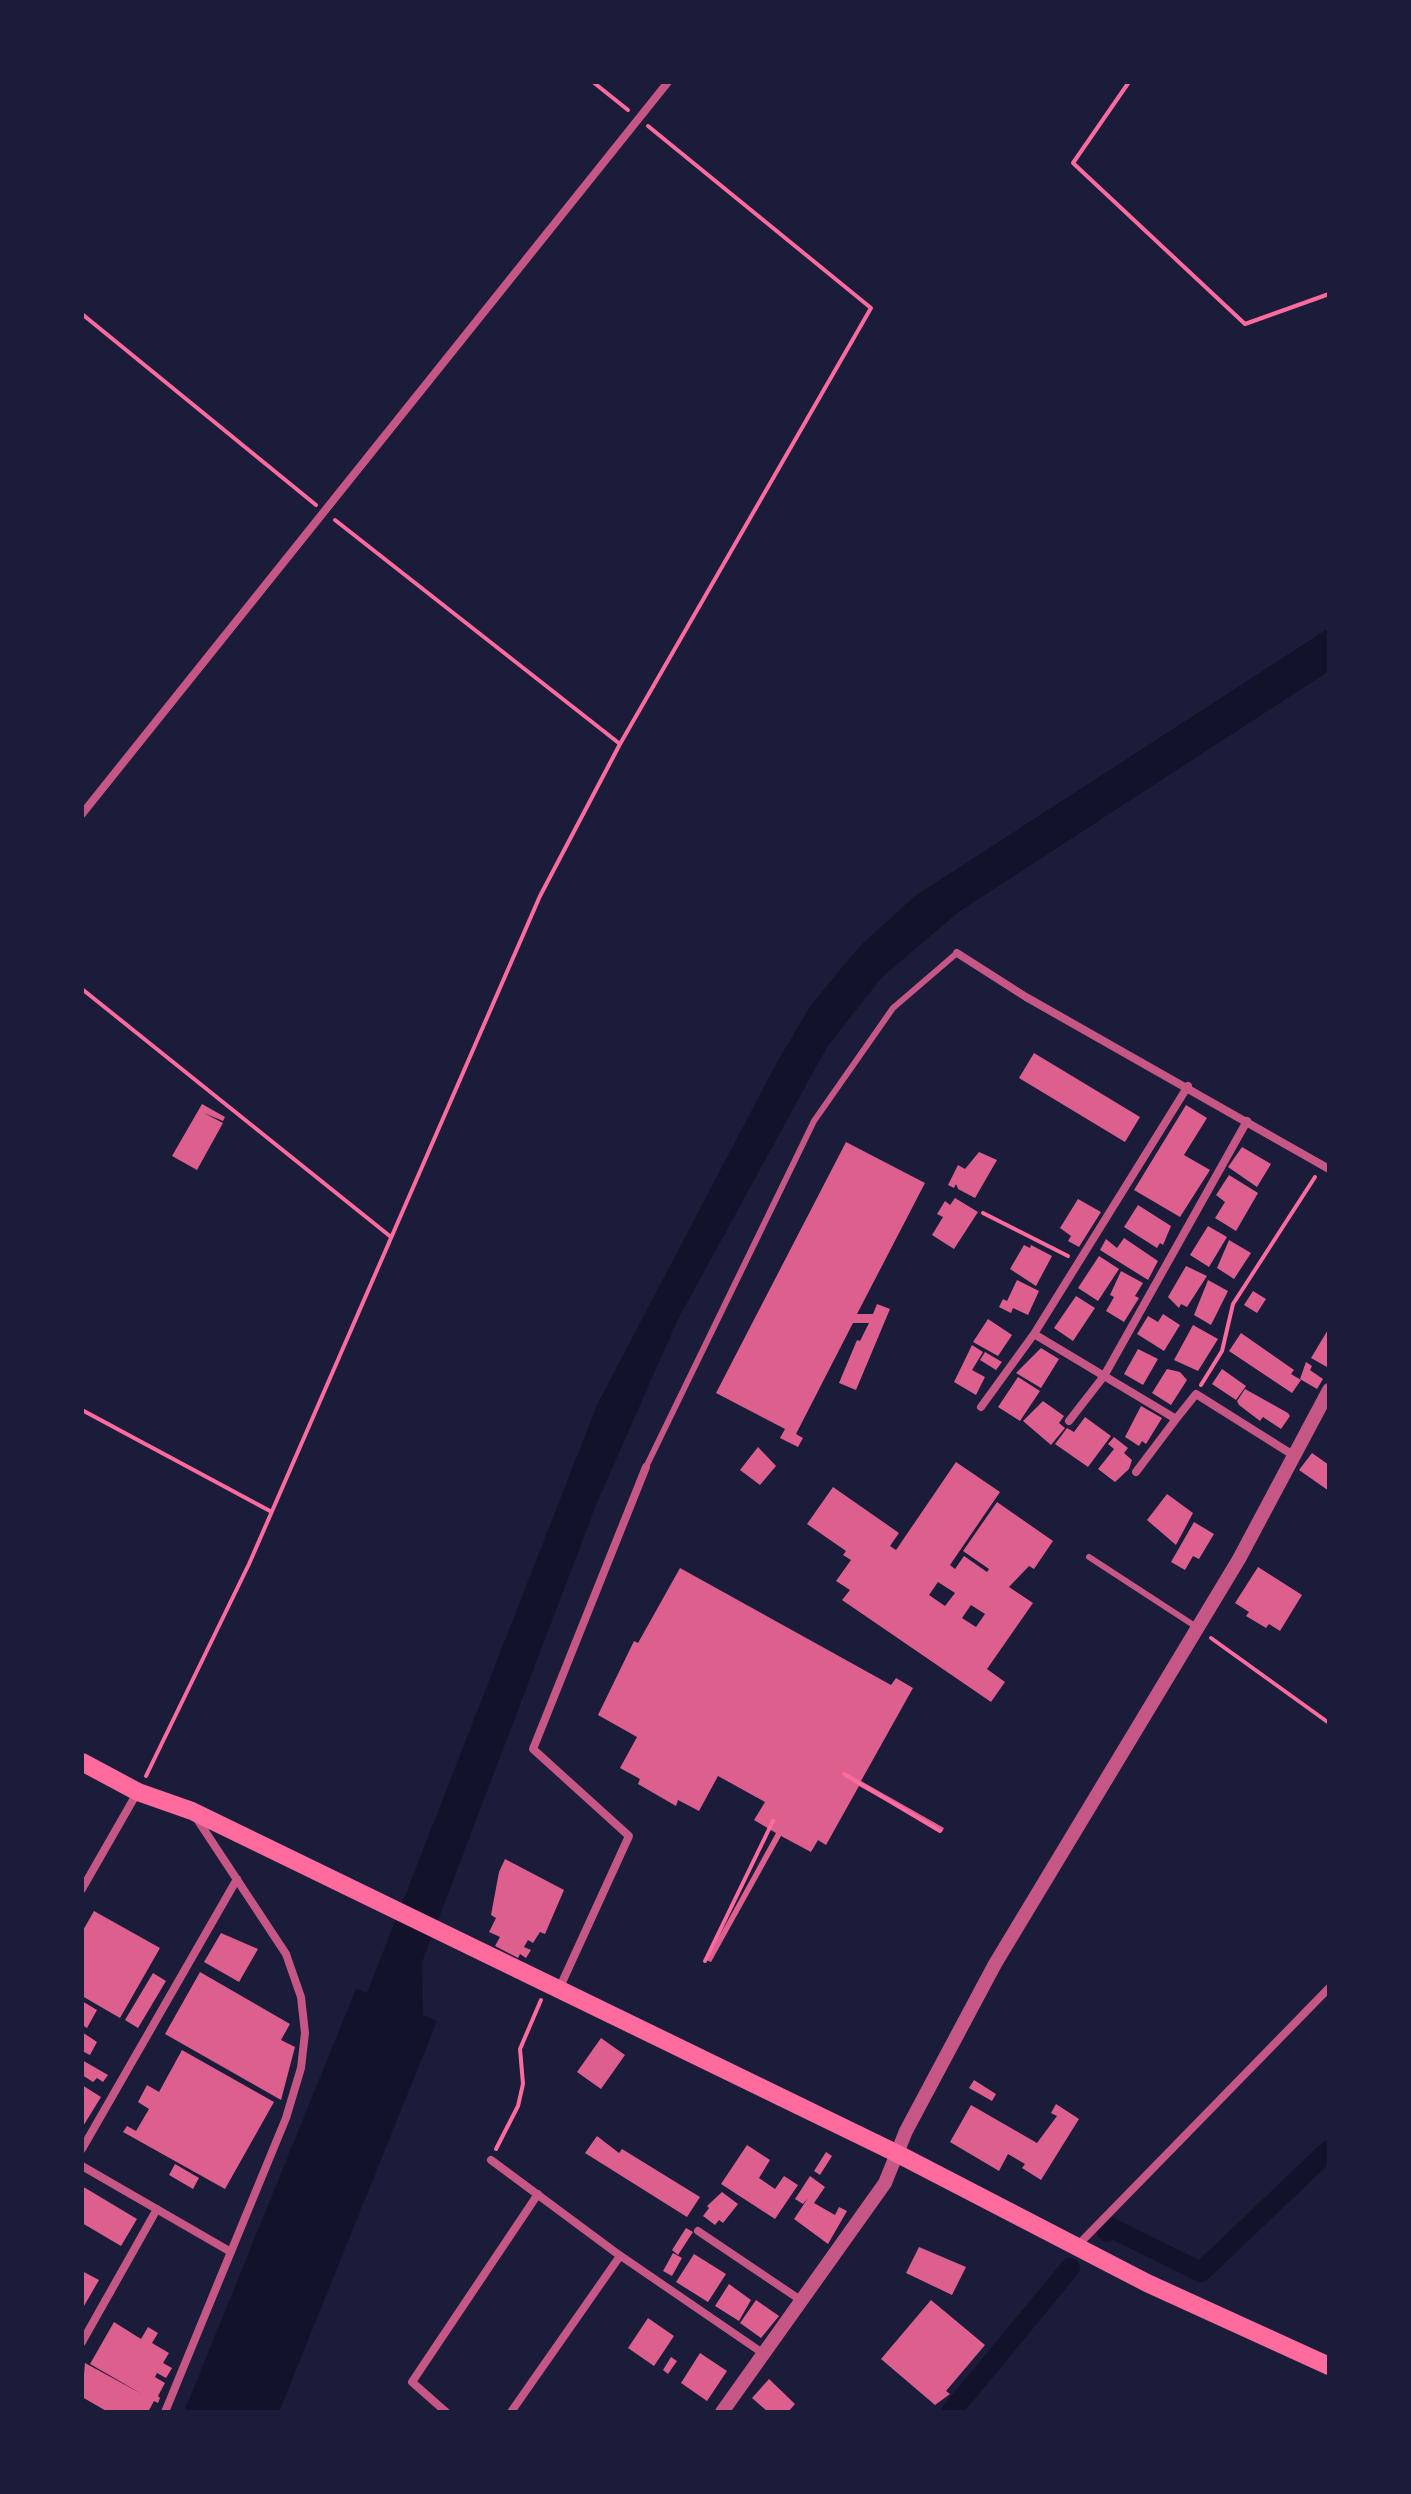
<!DOCTYPE html>
<html>
<head>
<meta charset="utf-8">
<style>
	body { margin:0 }
	#map { position:relative; width:1411px; height:2494px; overflow:hidden; background:#1b1b3a; font-family:Merriweather,serif }
	canvas { display:block }
	.frame { position:absolute; inset:0; border:84px solid #1b1b3a; pointer-events:none }
</style>
</head>
<body>
<div id="map">
<canvas width="1411" height="2494"></canvas>
<div class="frame"></div>
</div>
<script>
const ctx = document.querySelector('canvas').getContext('2d');
ctx.lineJoin = 'round';
function paint(path, color) { ctx.fillStyle = color; ctx.fill(path, 'evenodd'); }
const toPath = rows => new Path2D(rows.map(r => 'M' + r).join(''));
function strokePath(path, color, width, dash) { ctx.strokeStyle = color; ctx.lineWidth = width; ctx.lineCap = dash ? 'butt' : 'round'; ctx.setLineDash(dash || []); ctx.stroke(path); }
paint(toPath([
	[1329,628,1329,671,960,911,882,977,827,1047,677,1321,596,1505,422,1962,423,2015,437,2021,279,2412,184,2412,356,1989,367,1993,597,1405,776,1064,811,1005,859,947,915,896]
]), '#12122b');
strokePath(toPath([
	[1107,2232,1111,2228,1201,2272,1329,2150],
	[951,2412,1070,2268]
]), '#12122b', 20);
paint(toPath([
	[1034,1053,1140,1117,1125,1142,1019,1078],
	[202,1104,225,1117,223,1121,204,1113,223,1123,197,1170,172,1156],
	[1186,1105,1207,1118,1184,1155,1210,1170,1180,1217,1134,1190],
	[846,1142,925,1183,857,1314,873,1314,877,1304,890,1309,856,1390,839,1383,857,1340,860,1341,869,1323,853,1323,796,1434,803,1438,798,1447,780,1438,785,1429,716,1393],
	[1242,1147,1271,1164,1257,1187,1228,1167],
	[979,1152,997,1160,975,1198,958,1189,956,1184,954,1188,948,1185,958,1165,965,1169],
	[1229,1175,1258,1193,1236,1231,1215,1218,1225,1202,1216,1195],
	[955,1198,978,1212,954,1249,932,1235,943,1217,937,1214,945,1201,950,1205],
	[1078,1199,1101,1212,1079,1247,1068,1241,1071,1236,1060,1228],
	[1138,1205,1171,1226,1163,1245,1160,1243,1157,1248,1124,1227],
	[1208,1226,1227,1237,1209,1267,1190,1255],
	[1124,1238,1158,1261,1148,1280,1100,1250,1106,1239,1117,1248],
	[1229,1240,1251,1253,1234,1279,1217,1268],
	[1024,1245,1030,1248,1031,1245,1052,1256,1036,1286,1010,1269],
	[1099,1256,1119,1269,1098,1301,1078,1288],
	[1186,1266,1207,1276,1187,1307,1181,1304,1179,1308,1168,1297],
	[1121,1271,1143,1283,1135,1296,1139,1298,1124,1322,1106,1311,1114,1297,1110,1295],
	[1017,1280,1039,1291,1028,1315,1013,1308,1011,1313,999,1307,1003,1299,1007,1301],
	[1208,1280,1228,1291,1211,1325,1194,1315],
	[1253,1291,1266,1299,1257,1313,1244,1305],
	[1076,1296,1095,1308,1073,1341,1054,1328],
	[1163,1314,1180,1325,1164,1351,1137,1334,1148,1316,1158,1322],
	[988,1319,1012,1335,998,1356,973,1342],
	[1193,1325,1218,1339,1198,1371,1174,1360],
	[1329,1328,1329,1365,1327,1367,1311,1358],
	[1241,1333,1294,1370,1291,1374,1301,1380,1292,1393,1229,1351],
	[972,1345,983,1352,972,1370,985,1377,976,1395,954,1382],
	[1041,1348,1059,1359,1041,1388,1016,1373],
	[1138,1349,1158,1359,1143,1385,1124,1374],
	[985,1352,1002,1362,996,1370,980,1360],
	[1306,1362,1312,1366,1310,1370,1323,1379,1317,1389,1300,1379],
	[1167,1369,1180,1372,1187,1380,1171,1405,1152,1393],
	[1222,1369,1246,1386,1236,1400,1212,1384],
	[1018,1377,1040,1391,1020,1421,998,1407],
	[1245,1389,1288,1413,1290,1416,1281,1429,1263,1417,1260,1421,1239,1405,1237,1401],
	[1043,1401,1064,1416,1059,1423,1065,1428,1051,1445,1023,1421],
	[1141,1406,1162,1418,1146,1444,1142,1441,1139,1446,1125,1437],
	[1085,1417,1111,1436,1088,1467,1055,1444,1067,1428,1074,1432],
	[1114,1437,1128,1448,1124,1453,1132,1460,1129,1469,1115,1482,1098,1469,1114,1449,1108,1444],
	[758,1447,776,1466,760,1485,740,1470],
	[1312,1453,1329,1465,1329,1491,1299,1470],
	[956,1462,1000,1492,950,1565,955,1569,964,1556,987,1572,989,1569,963,1551,997,1502,1053,1541,1034,1569,1029,1566,1009,1587,1033,1603,987,1669,1005,1682,991,1702,842,1600,850,1590,836,1581,851,1560,843,1555,846,1551,807,1524,833,1487,899,1533,890,1546,896,1550],
	[938,1582,955,1593,945,1606,929,1595],
	[971,1605,985,1614,976,1627,962,1618],
	[1167,1494,1193,1513,1176,1545,1147,1520],
	[1194,1522,1214,1534,1199,1559,1193,1556,1185,1570,1171,1562],
	[1258,1567,1302,1595,1280,1631,1269,1624,1266,1628,1246,1616,1249,1612,1235,1603],
	[680,1568,891,1685,896,1678,913,1688,861,1781,944,1828,942,1832,859,1786,826,1845,818,1840,811,1852,781,1836,711,1962,706,1960,776,1833,754,1820,765,1802,718,1776,699,1811,678,1800,676,1806,638,1784,640,1779,620,1768,637,1737,598,1715,634,1641,638,1643],
	[505,1859,564,1890,545,1934,540,1932,533,1943,528,1940,524,1947,531,1950,526,1958,520,1954,518,1958,495,1946,500,1937,489,1932,496,1918,491,1915,499,1872],
	[94,1911,160,1948,120,2018,82,1996,82,1932],
	[221,1933,258,1949,239,1982,204,1962],
	[200,1972,290,2024,281,2040,295,2047,281,2100,165,2034],
	[153,1973,166,1981,138,2028,125,2020],
	[82,2001,97,2010,87,2028,82,2025],
	[82,2032,97,2042,90,2055,82,2051],
	[601,2038,625,2055,601,2089,577,2072],
	[182,2050,274,2102,225,2189,123,2132,127,2126,136,2131,149,2109,138,2102,147,2085,159,2092],
	[82,2060,108,2075,103,2082,97,2078,93,2082,82,2075],
	[974,2080,996,2094,992,2101,969,2088],
	[82,2085,101,2097,82,2128],
	[1056,2104,1079,2119,1041,2180,1022,2168,1025,2164,1008,2154,999,2171,950,2142,971,2105,1037,2143,1057,2116,1051,2113],
	[597,2136,619,2153,622,2149,700,2197,687,2217,585,2153],
	[747,2145,770,2160,759,2178,775,2189,784,2176,798,2185,775,2219,721,2184],
	[826,2152,832,2156,820,2175,814,2171],
	[175,2164,199,2178,193,2189,169,2175],
	[810,2176,825,2187,814,2203,835,2215,839,2207,847,2211,828,2244,794,2219,808,2198,803,2204,795,2199],
	[82,2186,137,2219,121,2246,82,2223],
	[722,2192,738,2204,723,2223,719,2220,715,2225,703,2216,709,2208,707,2206],
	[686,2228,693,2232,678,2255,672,2250],
	[919,2247,966,2267,952,2295,906,2273],
	[673,2253,682,2258,672,2276,663,2271],
	[694,2254,726,2274,708,2302,676,2282],
	[82,2271,99,2280,84,2306,82,2304],
	[729,2284,751,2300,739,2321,715,2306],
	[756,2300,779,2316,761,2338,740,2323],
	[931,2300,985,2345,946,2391,950,2394,935,2405,881,2359],
	[648,2318,674,2336,654,2366,628,2348],
	[114,2322,141,2339,148,2327,158,2333,152,2343,169,2353,163,2363,172,2368,166,2378,157,2373,155,2377,165,2383,158,2396,160,2398,158,2403,154,2401,148,2412,108,2412,82,2397,85,2363,142,2394,90,2364],
	[700,2353,727,2371,707,2401,681,2383],
	[671,2357,677,2361,668,2374,663,2370],
	[769,2379,795,2404,788,2412,768,2412,752,2398]
]), '#dd5f8e');
strokePath(toPath([
	[593,82,628,110],
	[1129,82,1073,163,1245,324,1329,294],
	[82,314,316,505],
	[335,520,620,744],
	[82,989,391,1237],
	[983,1213,1068,1256],
	[1201,1385,1222,1351,1233,1304,1315,1177],
	[82,1410,270,1511],
	[1211,1638,1329,1723],
	[844,1774,940,1831],
	[146,1776,249,1564,540,896,620,744,871,308,648,126],
	[705,1961,773,1821],
	[496,2149,518,2106,523,2084,520,2049,541,2000]
]), '#ff6b9d', 4);
strokePath(toPath([
	[646,1467,814,1121,893,1008,957,953],
	[1089,1557,1198,1628]
]), '#c65784', 6);
strokePath(toPath([
	[82,814,668,82],
	[957,953,1026,997,1329,1169],
	[1188,1086,1034,1334,1176,1419,1196,1394,1293,1455],
	[981,1407,1034,1334],
	[1069,1421,1104,1376,1247,1121],
	[1136,1472,1176,1419],
	[82,1889,137,1793],
	[559,1989,629,1836,533,1749,646,1467],
	[82,2149,237,1879],
	[491,2160,615,2252,764,2354],
	[82,2166,231,2252],
	[698,2231,802,2301],
	[1078,2245,1329,1988],
	[82,2342,157,2209],
	[165,2412,286,2118,301,2068,305,2033,301,1997,286,1954,197,1819],
	[446,2412,412,2382,538,2194],
	[511,2412,620,2256]
]), '#c65784', 8);
strokePath(toPath([
	[722,2412,885,2183,906,2131,995,1964,1239,1559,1329,1390]
]), '#c65784', 14);
strokePath(toPath([
	[82,1762,138,1792,192,1811,898,2154,1147,2283,1329,2366]
]), '#ff6b9d', 18);
</script>
</body>
</html>
